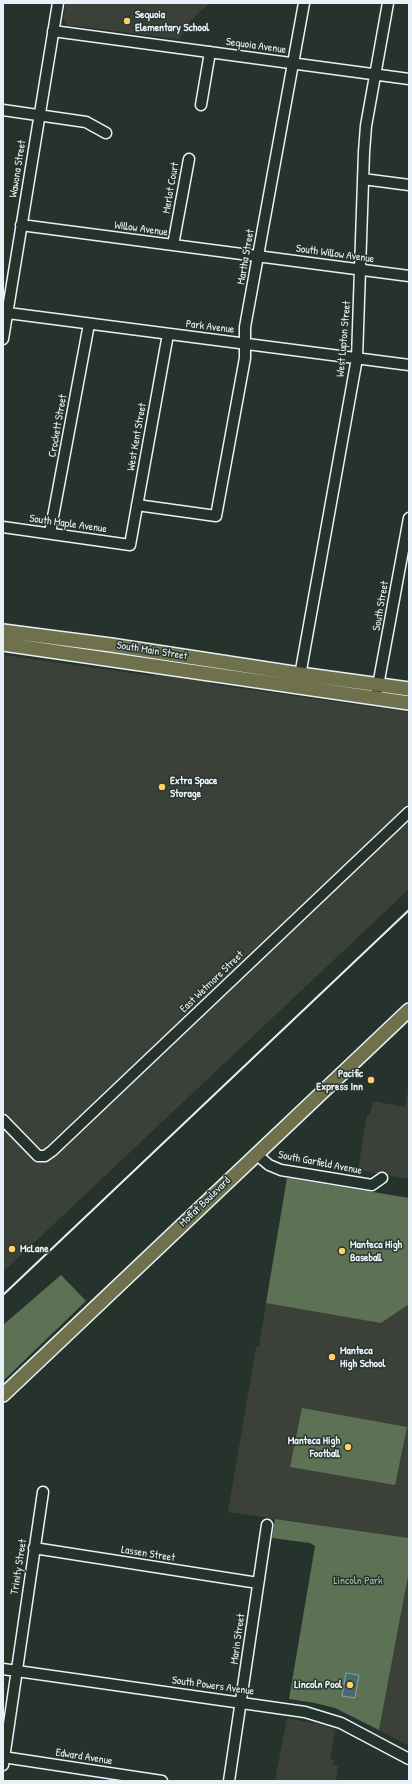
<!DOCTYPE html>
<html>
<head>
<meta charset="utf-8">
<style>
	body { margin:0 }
	#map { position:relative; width:412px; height:1784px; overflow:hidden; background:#26332d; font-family:"Patrick Hand",sans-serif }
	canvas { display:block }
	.frame { position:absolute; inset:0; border:4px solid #e8f1f8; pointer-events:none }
</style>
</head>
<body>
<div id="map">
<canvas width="412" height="1784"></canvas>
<div class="frame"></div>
</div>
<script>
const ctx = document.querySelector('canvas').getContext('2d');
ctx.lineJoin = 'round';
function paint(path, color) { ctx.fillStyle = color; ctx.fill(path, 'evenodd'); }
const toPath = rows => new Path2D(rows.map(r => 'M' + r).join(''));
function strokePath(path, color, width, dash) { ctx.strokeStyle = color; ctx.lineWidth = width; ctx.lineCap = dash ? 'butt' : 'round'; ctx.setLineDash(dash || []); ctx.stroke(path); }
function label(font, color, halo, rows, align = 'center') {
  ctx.font = font + ' "Patrick Hand",sans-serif'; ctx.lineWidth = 3; ctx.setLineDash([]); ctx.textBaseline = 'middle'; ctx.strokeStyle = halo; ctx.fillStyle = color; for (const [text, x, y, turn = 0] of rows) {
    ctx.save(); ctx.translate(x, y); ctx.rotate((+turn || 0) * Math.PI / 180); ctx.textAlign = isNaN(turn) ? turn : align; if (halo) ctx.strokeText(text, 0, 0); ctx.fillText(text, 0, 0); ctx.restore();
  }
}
paint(toPath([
	[66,3,210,3,191,20,179,39,67,25,63,19],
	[3,655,153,676,154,672,210,680,210,684,409,712,409,889,3,1272],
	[409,1084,409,1179,358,1170,367,1115,370,1115,373,1101,405,1107],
	[287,1178,409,1198,409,1538,228,1512,256,1347,259,1347],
	[409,1571,409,1746,379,1730],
	[287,1718,327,1726,335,1730,330,1760,334,1760,333,1764,338,1767,336,1781,275,1781]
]), '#3b4139');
paint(toPath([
	[287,1178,409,1198,409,1304,381,1323,266,1303],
	[61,1275,86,1301,3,1381,3,1325],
	[302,1408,407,1427,395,1485,290,1467],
	[275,1519,409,1538,409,1571,379,1730,335,1708,315,1703,289,1699,315,1546,310,1543,272,1538]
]), '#5d7255');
const water = toPath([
	[346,1673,359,1675,355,1698,342,1696,346,1673]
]);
paint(water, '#4a6a71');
strokePath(water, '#89a0a7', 1);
const minor = toPath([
	[53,31,409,79],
	[201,105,210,52],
	[3,110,86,122,106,133],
	[363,179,409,185],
	[21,225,409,276],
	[173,245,189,159],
	[8,313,409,365],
	[3,339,58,3],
	[137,505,216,516,245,358,245,327,304,3],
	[3,527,130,545,168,334],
	[50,533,89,324],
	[299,681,357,358,364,152,366,126,388,3],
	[377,691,409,518],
	[3,1120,38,1156,45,1156,52,1151,409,812],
	[256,1154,269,1165,281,1170,372,1185,382,1178],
	[34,1548,258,1583],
	[3,1669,305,1712,341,1723,409,1759],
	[3,1757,162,1781],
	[3,1765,43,1492],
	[229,1781,267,1525]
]);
const major = toPath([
	[3,631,111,645,300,674,409,689],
	[3,644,409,703],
	[3,1395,409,1010]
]);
strokePath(minor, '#e8f1f8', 13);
strokePath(major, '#e8f1f8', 16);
strokePath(minor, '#26332d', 10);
strokePath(major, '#6e714b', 13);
strokePath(toPath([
	[3,1295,409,910]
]), '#e8f1f8', 2);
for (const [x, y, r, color] of [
	[127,21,4,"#ffd166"],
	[162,787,4,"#ffd166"],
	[371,1080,4,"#ffd166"],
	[12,1249,4,"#ffd166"],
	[342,1251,4,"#ffd166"],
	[332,1357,4,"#ffd166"],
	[348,1447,4,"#ffd166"],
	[350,1685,4,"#ffd166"]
]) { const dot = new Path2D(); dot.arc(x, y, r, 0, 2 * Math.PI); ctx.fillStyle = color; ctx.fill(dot); strokePath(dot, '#26332d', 1.5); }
label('bold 11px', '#e8f1f8', '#26332d', [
	["Sequoia",135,15],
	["Elementary School",135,28],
	["Extra Space",170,781],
	["Storage",170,794],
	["Pacific",363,1074,"right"],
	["Express Inn",363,1087,"right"],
	["Manteca High",350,1245],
	["Baseball",350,1258],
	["McLane",20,1249],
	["Manteca",340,1351],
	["High School",340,1364],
	["Manteca High",340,1441,"right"],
	["Football",340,1454,"right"],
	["Lincoln Pool",342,1685,"right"]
], 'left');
label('11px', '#e8f1f8', '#26332d', [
	["Sequoia Avenue",256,46,8],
	["Wawona Street",18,169,-81],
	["Merlot Court",171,188,-80],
	["Willow Avenue",141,229,8],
	["South Willow Avenue",335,254,8],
	["Martha Street",246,257,-80],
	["Park Avenue",210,327,7],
	["West Lupton Street",344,339,-85],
	["Crockett Street",58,426,-80],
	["West Kent Street",137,437,-80],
	["South Maple Avenue",68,524,8],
	["South Street",381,606,-80],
	["South Main Street",152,651,9],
	["East Wetmore Street",212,982,-44],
	["South Garfield Avenue",320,1163,11],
	["Moffat Boulevard",205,1202,-44],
	["Lassen Street",148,1554,9],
	["Trinity Street",19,1567,-81],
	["Marin Street",238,1639,-82],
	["South Powers Avenue",213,1686,8],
	["Edward Avenue",84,1757,9]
]);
label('11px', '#b0beb7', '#26332d', [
	["Lincoln Park",358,1581]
]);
</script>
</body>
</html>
